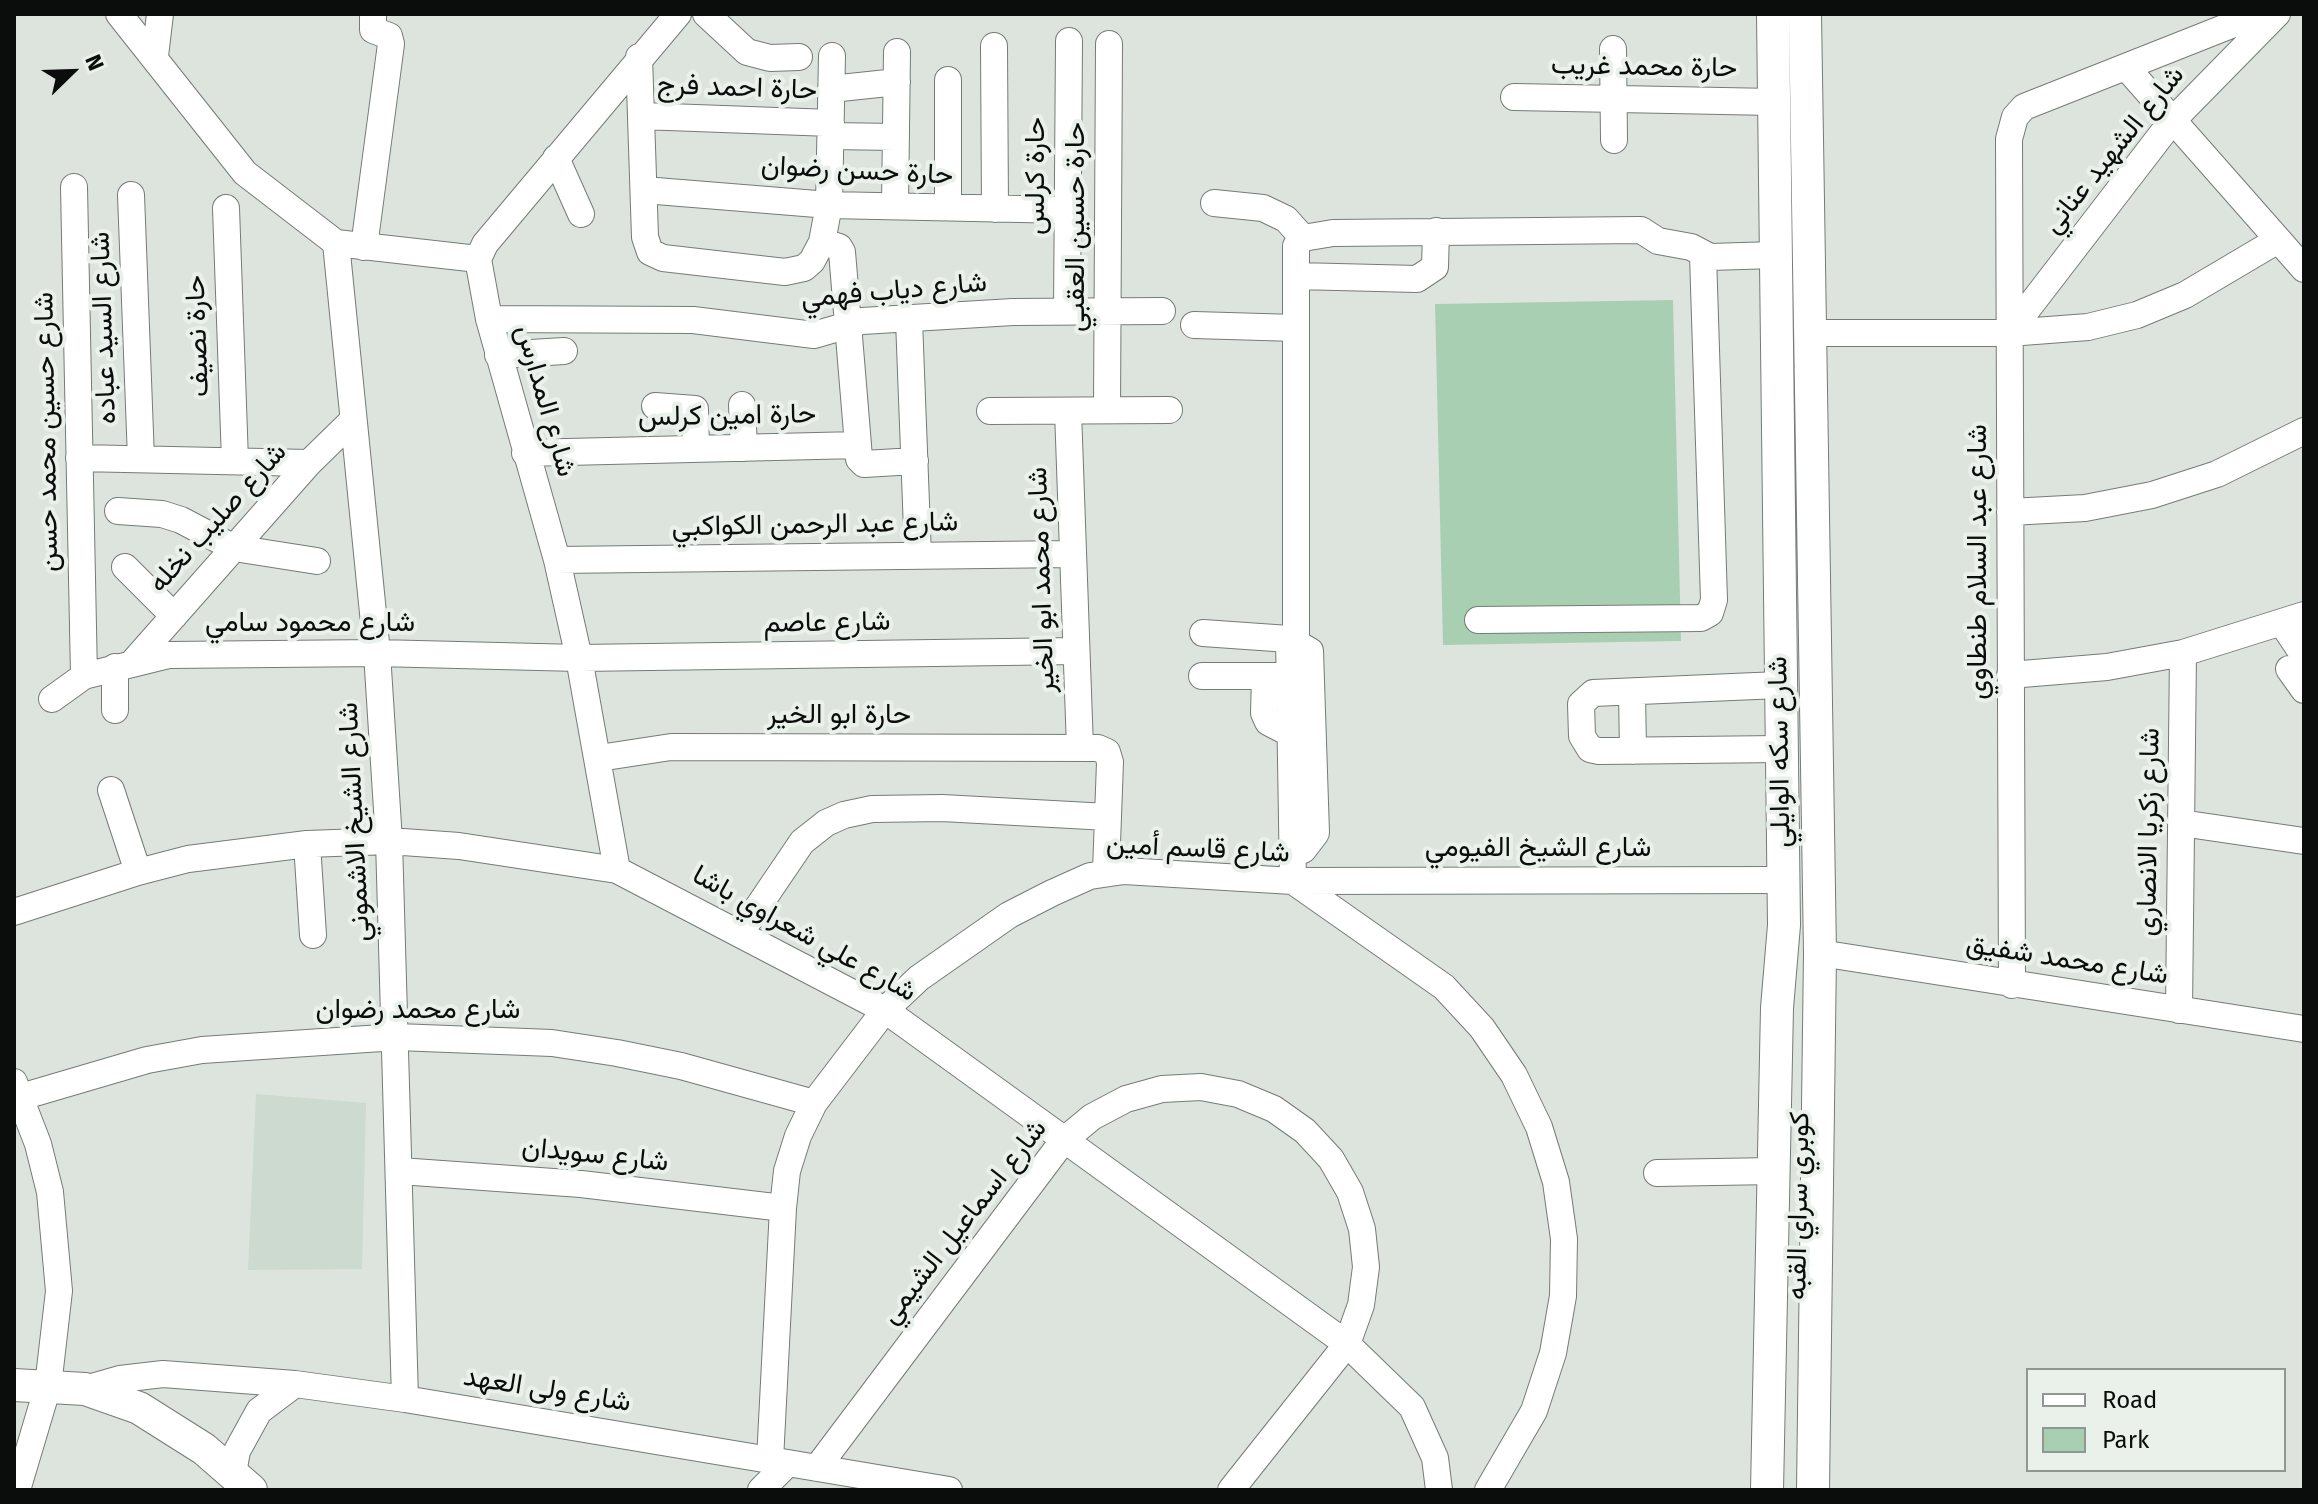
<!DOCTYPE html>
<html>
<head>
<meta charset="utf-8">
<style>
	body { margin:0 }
	#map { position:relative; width:2318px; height:1504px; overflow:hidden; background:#dde4de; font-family:"Fira Sans",sans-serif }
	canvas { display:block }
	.frame { position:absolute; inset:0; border:16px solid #0a0d0b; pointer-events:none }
	.legend { position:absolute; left:2026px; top:1368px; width:260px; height:104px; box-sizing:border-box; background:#eaf1eb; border:2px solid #909691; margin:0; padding:10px 14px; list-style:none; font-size:24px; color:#0a0d0b }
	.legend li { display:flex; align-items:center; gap:16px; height:40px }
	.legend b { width:40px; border:2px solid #909691 }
	.north { position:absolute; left:32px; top:32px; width:80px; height:80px; -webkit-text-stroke:6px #eaf1eb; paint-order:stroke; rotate:67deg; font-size:22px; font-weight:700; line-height:32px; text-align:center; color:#0a0d0b }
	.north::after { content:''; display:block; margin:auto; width:28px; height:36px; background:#0a0d0b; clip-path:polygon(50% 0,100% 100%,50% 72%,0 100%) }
</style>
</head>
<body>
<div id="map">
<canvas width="2318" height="1504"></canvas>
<div class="frame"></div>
<ul class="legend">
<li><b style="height:10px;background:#fff"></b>Road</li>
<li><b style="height:22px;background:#a9cfb2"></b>Park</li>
</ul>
<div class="north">N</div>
</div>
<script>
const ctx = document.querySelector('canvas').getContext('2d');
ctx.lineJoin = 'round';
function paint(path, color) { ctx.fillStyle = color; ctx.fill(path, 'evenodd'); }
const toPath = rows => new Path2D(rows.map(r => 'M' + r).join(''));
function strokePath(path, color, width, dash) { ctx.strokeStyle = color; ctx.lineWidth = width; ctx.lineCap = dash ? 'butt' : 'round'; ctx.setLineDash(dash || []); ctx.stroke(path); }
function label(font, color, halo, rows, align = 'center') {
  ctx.font = font + ' "Fira Sans",Vazirmatn,sans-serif'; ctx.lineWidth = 8; ctx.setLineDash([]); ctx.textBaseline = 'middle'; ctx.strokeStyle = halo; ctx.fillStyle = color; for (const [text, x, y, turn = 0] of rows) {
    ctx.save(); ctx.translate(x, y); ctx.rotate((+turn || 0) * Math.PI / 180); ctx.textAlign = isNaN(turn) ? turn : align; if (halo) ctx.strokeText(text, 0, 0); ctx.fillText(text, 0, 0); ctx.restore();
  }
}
paint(toPath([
	[256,1094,366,1103,362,1269,248,1270]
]), '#ccdacf');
paint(toPath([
	[1673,300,1681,641,1443,645,1435,304]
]), '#a9cfb2');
const minor = toPath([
	[119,14,245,173,336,243,478,259],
	[706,14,747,52,770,58,799,57],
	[994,46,995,209],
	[1613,49,1614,140],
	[155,56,160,14],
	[639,57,645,237,650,252,663,258,785,272,804,268,812,261,822,242,829,205,832,56],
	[2126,67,2304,269],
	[831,89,897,82],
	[1514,97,1774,102],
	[641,116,831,123],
	[831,136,896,137],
	[556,158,581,214],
	[74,187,84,676],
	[644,190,829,205,1068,210],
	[131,195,141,459],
	[1214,203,1263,208,1286,219,1303,238],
	[895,206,897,52],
	[948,207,948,80],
	[226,208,235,461],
	[822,242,839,247,842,252,858,445],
	[336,243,377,653,389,841,405,1399],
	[364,247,391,44,389,36,373,30,373,14],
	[1297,276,1417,279,1435,267,1436,231],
	[1067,311,1069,41],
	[489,319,693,320,814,335,862,321,1013,312,1162,311],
	[909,320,918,556],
	[1194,325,1296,328],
	[1810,333,2009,333,2088,327,2137,315,2185,295,2278,240],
	[2009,333,2172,121,2277,14],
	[498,355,564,351],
	[742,405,744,448],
	[655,406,695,409,696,449],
	[1107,410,1109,44],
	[990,411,1169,410],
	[1068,411,1080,748],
	[525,453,858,445,859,459,864,464,915,461],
	[79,458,309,463],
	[118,511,162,514,181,520,234,548,317,561],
	[2010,512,2085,508,2152,495,2217,474,2304,431],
	[557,560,1073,554],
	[125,567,174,616],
	[1478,620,1701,618,1710,613,1714,600,1703,255],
	[2282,623,2304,656],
	[1203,633,1289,639,1310,651,1316,833,1303,850,1293,854],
	[1289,639,1293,881,1783,880],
	[1296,642,1296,246,1303,238,1333,233,1641,230,1658,241,1691,247,1710,257,1775,255],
	[134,661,309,463,353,420],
	[2289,669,2304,690],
	[2010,675,2107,667,2183,653,2304,615],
	[1202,676,1290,676],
	[1265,676,1264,713,1268,722,1291,734],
	[1779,685,1593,693,1581,704,1582,736,1590,749,1599,751,1780,749],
	[1632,692,1633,751],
	[52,699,84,676,169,655,377,653,579,658,1076,651],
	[115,710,115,667],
	[599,758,671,747,1098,748,1107,752,1110,762,1106,871],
	[111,790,138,872],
	[2181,823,2304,841],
	[307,844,313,935],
	[617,870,579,658,557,560,489,319,478,259,485,244,678,14],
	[14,912,138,872,188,859,307,844,389,841,459,846,617,870,885,1010,1347,1344,1412,1407,1435,1458,1439,1490],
	[741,932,802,842,826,823,844,815,872,809,942,808,1108,817],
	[1820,953,2304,1029],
	[2012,985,2009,139,2015,117,2024,107,2259,14],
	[2179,1010,2183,653],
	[14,1082,38,1144,50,1192,59,1291,48,1386,17,1490],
	[21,1097,147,1060,202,1050,397,1037,552,1043,617,1053,681,1066,814,1103],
	[400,1171,581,1184,783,1208],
	[1657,1173,1774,1171],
	[85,1389,120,1379,163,1374,295,1384,405,1399,949,1490],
	[770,1460,783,1208,787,1171,798,1136,814,1103,885,1010,919,978,1009,915,1052,893,1090,876,1124,871,1293,881,1444,987,1482,1028,1514,1075,1539,1127,1556,1182,1564,1239,1563,1296,1553,1353,1534,1411,1488,1490],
	[817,1468,1063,1141,1092,1117,1126,1099,1162,1089,1201,1087,1238,1094,1274,1109,1305,1131,1331,1159,1350,1192,1362,1229,1366,1267,1361,1305,1347,1344,1231,1490],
	[233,1473,237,1451,259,1411,295,1384],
	[761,1490,788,1463]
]);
const major = toPath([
	[1805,14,1820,953,1813,1490],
	[14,1385,85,1389,139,1408,204,1449,251,1490],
	[1767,1490,1777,1008,1784,925,1773,14]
]);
strokePath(minor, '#757b76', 28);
strokePath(major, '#757b76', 34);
strokePath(minor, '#fff', 26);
strokePath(major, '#fff', 32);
label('28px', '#0a0d0b', '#eaf1eb', [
	["حارة محمد غريب",1644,67,1],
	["حارة احمد فرج",737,88,2],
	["شارع الشهيد عناني",2114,150,-51],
	["حارة حسن رضوان",857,171,3],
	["حارة كرلس",1036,176,-90],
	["حارة حسين العقبي",1076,227,-90],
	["شارع دياب فهمي",894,291,-5],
	["شارع السيد عباده",104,328,-92],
	["حارة نصيف",198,336,-92],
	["شارع المدارس",545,401,74],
	["حارة امين كرلس",727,416,-1],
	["شارع حسين محمد حسن",47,432,-91],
	["شارع صليب نخله",218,518,-48],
	["شارع عبد الرحمن الكواكبي",815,525,-1],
	["شارع عبد السلام طنطاوي",1978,562,-90],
	["شارع محمد ابو الخير",1042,580,-92],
	["شارع محمود سامي",310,623],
	["شارع عاصم",827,623,-1],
	["حارة ابو الخير",839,715],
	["شارع سكه الوايلي",1780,752,-91],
	["شارع الشيخ الاشموني",355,822,-93],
	["شارع زكريا الانصاري",2149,832,-89],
	["شارع الشيخ الفيومي",1538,848],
	["شارع قاسم أمين",1198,849,3],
	["شارع علي شعراوي باشا",804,934,29],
	["شارع محمد شفيق",2067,960,9],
	["شارع محمد رضوان",418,1010],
	["شارع سويدان",595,1155,6],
	["كوبري سراي القبه",1799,1206,-89],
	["شارع اسماعيل الشيمي",964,1222,-52],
	["شارع ولى العهد",547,1390,9]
]);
</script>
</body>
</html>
